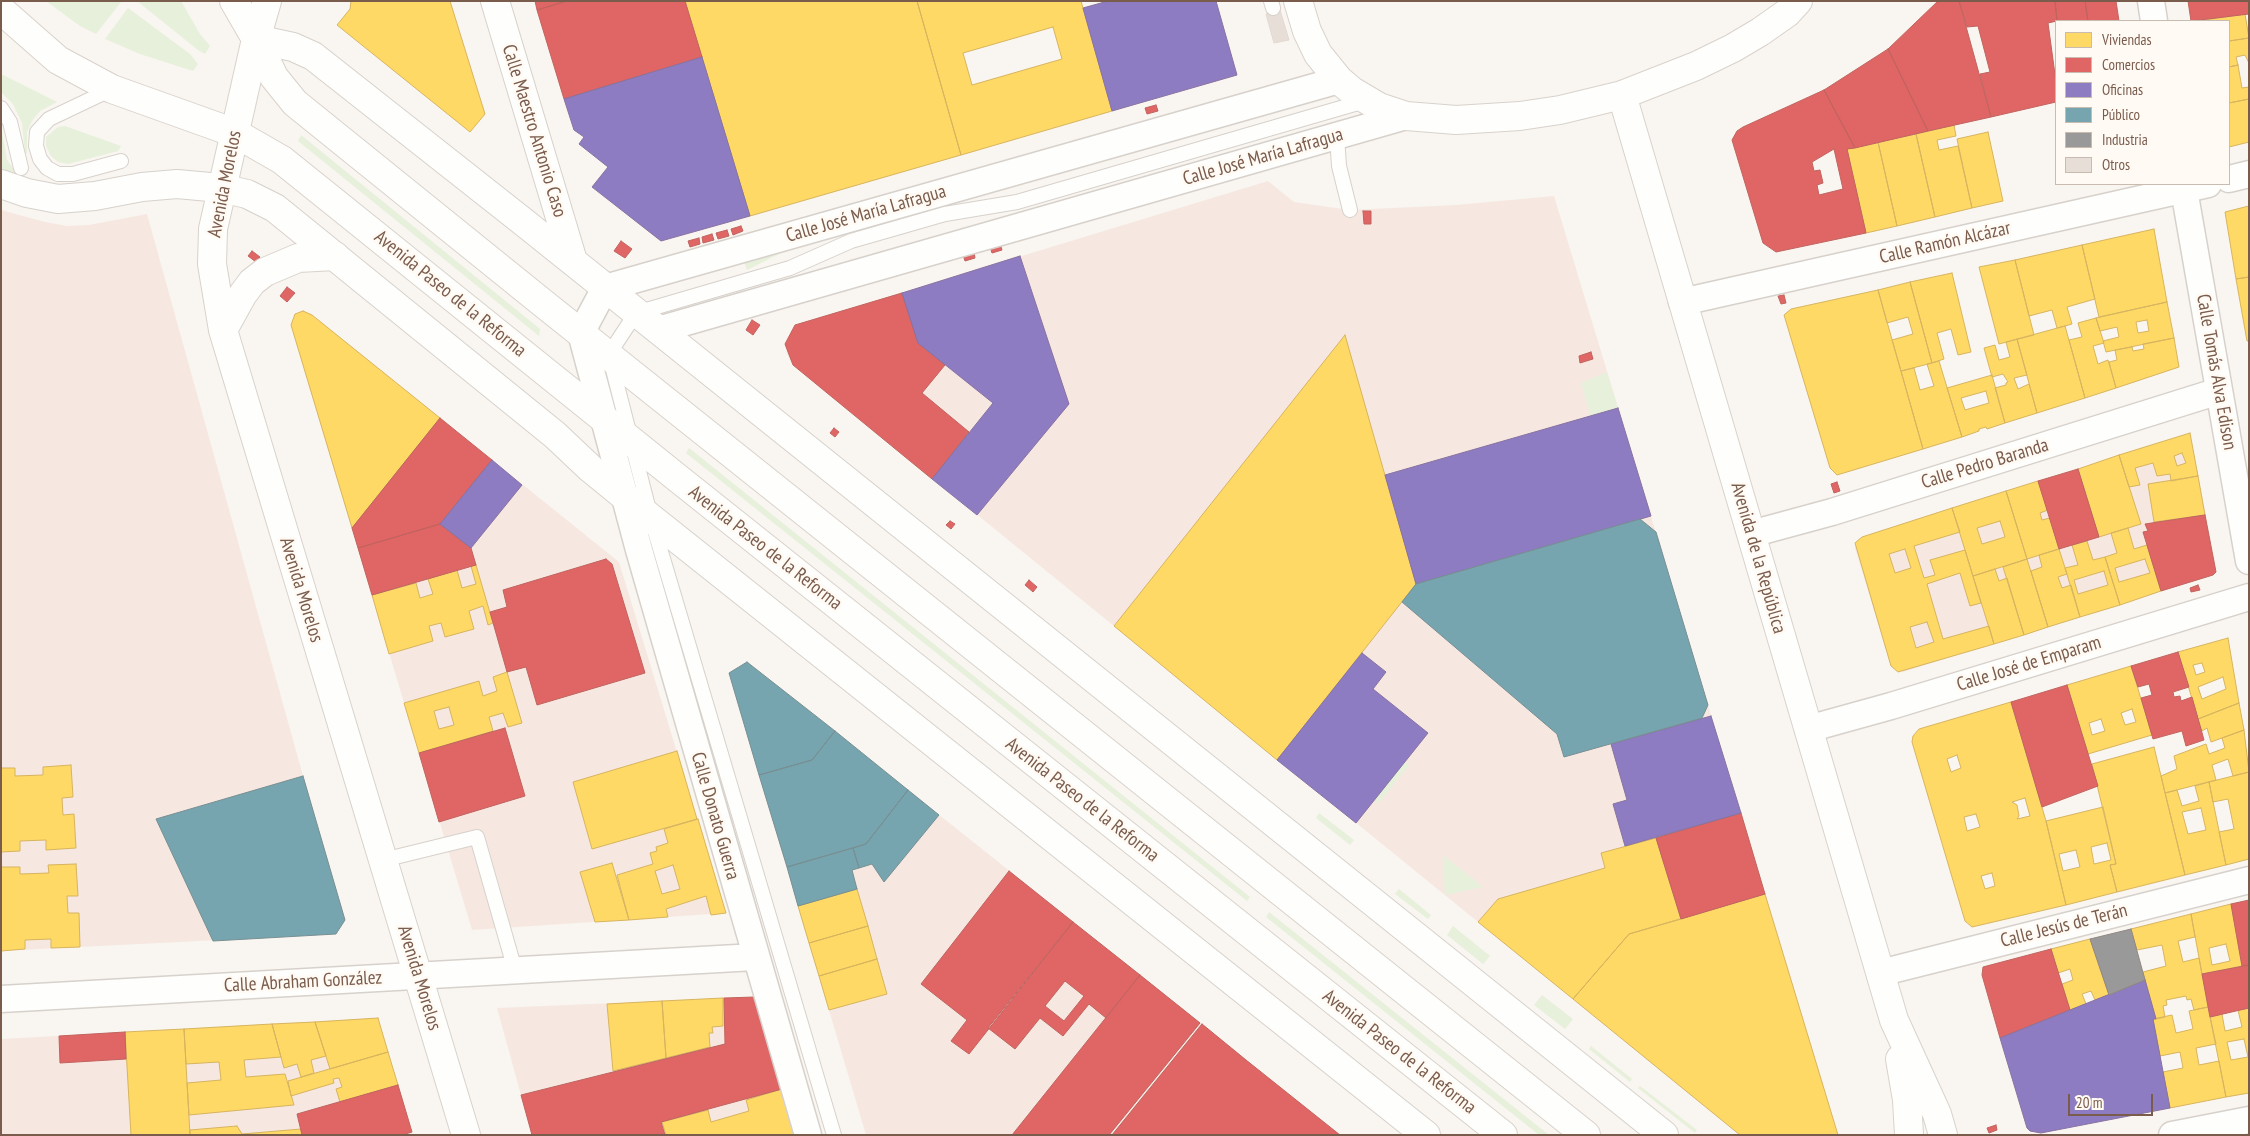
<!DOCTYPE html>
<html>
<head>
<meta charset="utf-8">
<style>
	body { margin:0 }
	#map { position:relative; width:2250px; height:1136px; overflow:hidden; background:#f9f5f0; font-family:"PT Sans Narrow",sans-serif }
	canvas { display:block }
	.frame { position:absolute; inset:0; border:2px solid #7a5c4d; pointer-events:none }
	.legend { position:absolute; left:2055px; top:20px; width:175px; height:165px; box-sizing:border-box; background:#fffaf3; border:1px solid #cabbb1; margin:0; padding:6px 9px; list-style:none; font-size:15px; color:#7a5c4d }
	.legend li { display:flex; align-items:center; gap:10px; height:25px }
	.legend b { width:25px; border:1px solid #cabbb1 }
	.scale { position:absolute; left:2068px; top:1094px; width:85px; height:22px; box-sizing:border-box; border:2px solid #7a5c4d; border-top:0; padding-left:6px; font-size:15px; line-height:18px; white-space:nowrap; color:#7a5c4d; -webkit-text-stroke:4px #fffaf3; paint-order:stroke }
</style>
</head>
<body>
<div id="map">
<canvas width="2250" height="1136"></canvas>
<div class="frame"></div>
<ul class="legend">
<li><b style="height:14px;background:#ffd966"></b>Viviendas</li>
<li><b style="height:14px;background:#e06666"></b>Comercios</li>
<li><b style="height:14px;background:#8e7cc3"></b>Oficinas</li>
<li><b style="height:14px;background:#76a5af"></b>Público</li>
<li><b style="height:14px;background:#999"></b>Industria</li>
<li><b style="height:14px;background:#e6ded7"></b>Otros</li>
</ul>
<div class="scale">20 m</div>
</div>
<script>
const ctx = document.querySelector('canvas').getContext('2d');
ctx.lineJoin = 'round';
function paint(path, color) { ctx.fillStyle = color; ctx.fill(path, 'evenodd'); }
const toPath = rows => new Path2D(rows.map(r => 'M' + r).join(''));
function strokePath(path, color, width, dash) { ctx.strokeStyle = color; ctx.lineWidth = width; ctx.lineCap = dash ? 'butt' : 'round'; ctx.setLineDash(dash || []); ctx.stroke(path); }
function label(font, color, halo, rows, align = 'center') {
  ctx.font = font + ' "PT Sans Narrow",sans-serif'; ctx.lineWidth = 5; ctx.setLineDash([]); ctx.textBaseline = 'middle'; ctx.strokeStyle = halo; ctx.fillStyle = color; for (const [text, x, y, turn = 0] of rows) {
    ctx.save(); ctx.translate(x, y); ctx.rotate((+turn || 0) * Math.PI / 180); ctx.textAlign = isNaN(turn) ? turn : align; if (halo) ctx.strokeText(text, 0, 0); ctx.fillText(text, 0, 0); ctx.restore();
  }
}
paint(toPath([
	[1268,181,1294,202,1350,210,1456,205,1554,196,1838,1135,1740,1135,793,365,787,354,785,344,795,325],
	[1,210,45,222,67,226,89,225,147,214,303,776,345,920,336,934,1,951],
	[303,311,312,315,619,562,726,913,472,930,291,325,295,314],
	[2190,433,2216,568,2213,575,1903,672,1891,666,1855,548,1858,539],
	[747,662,1202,1024,1340,1135,866,1135,729,673],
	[755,997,795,1135,532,1135,497,1008],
	[378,1018,413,1135,1,1135,1,1039]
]), '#f6e8e1');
paint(toPath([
	[46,1,121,1,121,2,96,34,80,26],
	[137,1,181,1,200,34,210,46,205,54,198,50],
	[128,8,190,54,198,64,193,71,140,54,105,39],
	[1,74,57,102,40,111,32,121,27,132,27,153,25,153,22,123,13,104,1,92],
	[1,126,7,160,15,171,11,174,1,169],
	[65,126,121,146,118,151,68,164,58,162,51,156,46,146,46,137,58,127],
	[301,135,540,329,539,336,298,141],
	[797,245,747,270,744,261],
	[1607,372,1618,408,1591,417,1581,383],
	[689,448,1250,897,1247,901,686,453],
	[1405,762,1409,765,1379,803,1375,800],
	[1319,813,1354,840,1350,845,1316,818],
	[1443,855,1483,887,1445,895],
	[1399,889,1431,915,1428,919,1395,894],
	[1269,912,1549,1135,1539,1135,1266,917],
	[1453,926,1490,956,1483,964,1447,935],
	[1542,995,1573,1019,1565,1029,1534,1005],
	[1591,1046,1632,1079,1630,1082,1589,1049],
	[1640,1086,1697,1130,1695,1133,1638,1088]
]), '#e7f0db');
const homes = toPath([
	[351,1,450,1,485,114,470,132,337,25,350,9,351,1],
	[685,1,917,1,961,155,750,216,685,1],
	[917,1,1081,1,1112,111,961,155,917,1],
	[1053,27,1062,59,972,85,963,53,1053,27],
	[2245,14,2249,38,2229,41,2229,21,2198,21,2245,14],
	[2249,38,2249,63,2245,55,2236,57,2238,65,2229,67,2229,41,2249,38],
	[2238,65,2242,88,2249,87,2249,99,2229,103,2229,67,2238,65],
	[2249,99,2249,142,2229,147,2229,103,2249,99],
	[1954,125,1956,136,1937,140,1939,150,1958,146,1972,208,1935,217,1916,134,1954,125],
	[1988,132,2003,201,1972,208,1957,139,1988,132],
	[1916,134,1935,217,1897,226,1878,142,1916,134],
	[1878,142,1897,226,1866,233,1847,149,1878,142],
	[2249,206,2249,277,2236,279,2225,212,2249,206],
	[2154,229,2167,302,2099,317,2082,245,2154,229],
	[2082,245,2095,299,2067,307,2072,324,2065,326,2057,328,2052,310,2029,316,2015,260,2082,245],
	[2015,260,2034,335,1999,344,1979,267,2015,260],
	[1952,273,1971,352,1958,355,1951,329,1937,333,1944,359,1932,363,1910,282,1952,273],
	[2249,277,2249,341,2247,341,2236,279,2249,277],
	[1910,282,1932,363,1901,371,1892,340,1913,334,1908,317,1887,323,1878,290,1910,282],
	[1878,290,1923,449,1837,475,1830,468,1784,315,1791,309,1878,290],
	[2167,302,2174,338,2106,352,2103,341,2119,337,2117,327,2100,331,2096,318,2167,302],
	[2147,320,2149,331,2138,333,2136,322,2147,320],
	[303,311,312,315,440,418,352,528,291,325,295,314,303,311],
	[2096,318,2104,343,2093,346,2098,364,2108,360,2116,388,2085,398,2069,340,2082,337,2078,323,2096,318],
	[2065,326,2085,398,2037,413,2017,339,2065,326],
	[1345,335,1416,584,1277,760,1114,626,1345,335],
	[2174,338,2179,367,2116,388,2109,362,2117,360,2115,350,2132,347,2133,351,2144,349,2143,344,2174,338],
	[2017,339,2027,375,2014,378,2018,389,2029,384,2037,413,2005,423,1995,388,2006,385,2006,383,2008,382,2003,374,1992,377,1984,348,1995,345,1999,360,2010,357,2006,342,2017,339],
	[1939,361,1962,437,1923,449,1901,371,1914,368,1920,390,1934,386,1927,364,1939,361],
	[1992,375,2005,423,1987,429,1986,427,1979,429,1979,431,1962,437,1947,388,1992,375],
	[1986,391,1989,403,1965,410,1961,398,1986,391],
	[2190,433,2198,476,2171,481,2170,474,2157,476,2153,463,2135,468,2140,485,2129,487,2119,455,2190,433],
	[2182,453,2186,463,2177,466,2174,456,2182,453],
	[2119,455,2141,524,2099,537,2078,469,2119,455],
	[2198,476,2205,515,2154,522,2148,484,2198,476],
	[2038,481,2048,510,2040,513,2042,520,2050,518,2059,549,2027,559,2006,491,2038,481],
	[2006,491,2027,559,1973,576,1952,508,2006,491],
	[2000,521,2005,537,1982,544,1977,528,2000,521],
	[1952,508,1960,532,1914,546,1924,578,1935,575,1930,560,1965,550,1981,603,1970,606,1960,573,1927,584,1943,639,1989,626,1994,644,1898,672,1891,666,1855,543,1862,537,1952,508],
	[1905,549,1911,568,1895,573,1889,554,1905,549],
	[1927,622,1934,642,1916,648,1910,627,1927,622],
	[2128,528,2134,549,2147,545,2161,591,2120,605,2105,557,2117,553,2111,533,2128,528],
	[2145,559,2150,573,2119,582,2115,568,2145,559],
	[2087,541,2093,560,2105,557,2120,605,2080,617,2065,568,2078,565,2072,545,2087,541],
	[2104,571,2108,585,2078,594,2074,580,2104,571],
	[2059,549,2067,574,2058,577,2062,588,2071,585,2080,617,2048,627,2031,571,2042,567,2039,555,2059,549],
	[2027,559,2048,627,2024,635,2003,567,2027,559],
	[476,565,493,623,488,625,483,606,469,611,474,629,445,637,441,623,429,626,433,641,389,654,372,595,416,583,420,598,433,594,428,579,457,570,462,588,476,584,471,566,476,565],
	[1995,569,1999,581,2007,578,2024,635,1994,644,1973,576,1995,569],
	[2228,638,2239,703,2198,719,2178,652,2228,638],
	[2202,663,2205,672,2196,675,2193,665,2202,663],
	[2223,677,2226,689,2202,699,2198,687,2223,677],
	[2131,666,2152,735,2088,754,2067,685,2131,666],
	[2132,709,2136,722,2125,725,2121,713,2132,709],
	[2101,719,2105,731,2092,735,2089,723,2101,719],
	[507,672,522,723,508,727,503,713,489,717,493,731,419,753,404,703,479,681,483,696,497,691,493,677,507,672],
	[449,707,454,725,439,729,434,711,449,707],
	[2011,702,2046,821,2066,905,1972,927,1965,921,1912,742,1913,736,1919,729,2011,702],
	[1957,755,1961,768,1951,772,1947,759,1957,755],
	[2025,798,2030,816,2017,819,2019,816,2017,805,2012,802,2025,798],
	[1976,814,1980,827,1967,831,1964,817,1976,814],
	[1992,873,1995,886,1985,889,1981,876,1992,873],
	[2239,703,2244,730,2211,742,2207,728,2202,731,2198,719,2239,703],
	[2244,730,2249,772,2233,776,2228,759,2212,765,2216,780,2165,793,2161,776,2177,769,2174,756,2206,744,2209,754,2225,748,2222,738,2244,730],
	[2154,747,2185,875,2117,892,2110,865,2116,864,2092,764,2154,747],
	[677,751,697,819,592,849,573,782,677,751],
	[71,765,73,797,62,798,63,815,74,814,76,848,46,850,46,840,20,841,20,851,1,852,1,768,15,768,15,776,43,775,43,767,71,765],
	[2249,772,2249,859,2226,865,2219,832,2234,829,2228,799,2213,802,2209,782,2249,772],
	[2209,782,2226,865,2185,875,2165,793,2177,790,2182,806,2199,801,2195,786,2209,782],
	[2201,808,2206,830,2188,834,2182,812,2201,808],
	[2103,807,2116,864,2110,865,2117,892,2066,905,2046,821,2103,807],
	[2107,843,2111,860,2094,864,2091,847,2107,843],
	[2076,850,2080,867,2063,871,2059,854,2076,850],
	[698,819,726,913,711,915,706,896,666,909,668,917,629,920,617,875,653,864,650,853,657,851,656,847,668,843,664,829,698,819],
	[673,865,680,889,662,894,655,871,673,865],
	[1656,838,1681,919,1629,934,1573,999,1478,922,1498,899,1605,868,1601,853,1656,838],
	[612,863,629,920,595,922,580,872,612,863],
	[76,864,78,896,67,896,68,913,79,913,80,947,51,948,51,939,25,940,25,949,1,951,1,867,20,867,20,874,49,873,48,865,76,864],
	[857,889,868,926,809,943,798,906,857,889],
	[1765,894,1838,1135,1740,1135,1573,999,1629,934,1765,894],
	[2231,904,2242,966,2202,974,2191,914,2231,904],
	[2226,944,2230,961,2212,965,2209,948,2226,944],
	[2191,914,2195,937,2178,941,2183,962,2199,958,2208,1007,2194,1010,2191,999,2187,1000,2186,996,2166,1000,2167,1005,2163,1006,2165,1017,2156,1019,2143,972,2166,966,2162,945,2137,950,2131,929,2191,914],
	[868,926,877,959,819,976,809,943,868,926],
	[2090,939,2109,995,2095,1000,2091,991,2082,994,2086,1004,2070,1010,2062,984,2073,980,2070,969,2058,973,2051,949,2090,939],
	[877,959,887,994,829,1010,819,976,877,959],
	[723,998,723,1026,712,1027,713,1033,709,1033,710,1047,666,1058,662,1001,723,998],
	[662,1001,666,1058,613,1071,607,1004,662,1001],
	[2208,1007,2216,1044,2196,1048,2199,1065,2219,1061,2226,1097,2170,1108,2163,1072,2183,1068,2180,1052,2160,1056,2153,1019,2172,1015,2176,1033,2193,1029,2189,1011,2208,1007],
	[2249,1008,2249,1093,2226,1097,2210,1017,2222,1014,2225,1031,2242,1027,2238,1010,2249,1008],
	[2244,1039,2248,1057,2231,1060,2227,1042,2244,1039],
	[378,1018,388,1052,330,1069,315,1022,378,1018],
	[315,1022,326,1056,311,1060,314,1073,301,1077,297,1064,284,1068,272,1024,315,1022],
	[272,1024,281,1057,244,1060,246,1077,285,1074,294,1105,189,1115,187,1083,221,1080,219,1062,186,1064,184,1029,272,1024],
	[184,1029,190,1135,131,1135,125,1032,184,1029],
	[388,1052,398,1085,340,1102,336,1089,342,1087,339,1078,333,1079,334,1083,291,1096,288,1081,388,1052],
	[782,1089,795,1135,666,1135,662,1122,708,1110,711,1122,749,1111,746,1100,782,1089],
	[237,1126,242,1134,301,1129,302,1135,190,1135,190,1130,237,1126]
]);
paint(homes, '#ffd966');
strokePath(homes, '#d7b45e', 1);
const shops = toPath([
	[535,1,567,1,537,10,535,1],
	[567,1,685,1,702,57,564,99,537,10,567,1],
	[1938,1,1959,1,1991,117,1928,131,1888,49,1938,1],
	[1959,1,2055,1,2057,21,2048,23,2056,82,2056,102,1991,117,1980,74,1990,72,1978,26,1967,27,1959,1],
	[2055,1,2085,1,2088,21,2057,21,2055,1],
	[2085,1,2116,1,2119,21,2088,21,2085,1],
	[2188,1,2249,1,2249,14,2191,21,2188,1],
	[1888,49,1928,131,1855,148,1824,90,1888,49],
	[1824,90,1855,148,1847,149,1866,233,1776,252,1763,243,1732,140,1737,131,1743,127,1824,90],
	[1834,149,1843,189,1819,195,1817,185,1823,183,1820,170,1814,171,1812,162,1834,149],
	[1156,105,1158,111,1147,114,1145,108,1156,105],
	[1363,211,1371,211,1371,224,1364,224,1363,211],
	[741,226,743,231,733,235,731,229,741,226],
	[727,230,729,236,718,239,716,233,727,230],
	[712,234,714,240,703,243,702,237,712,234],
	[699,238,700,244,690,247,688,241,699,238],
	[621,241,632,249,625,258,614,251,621,241],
	[1000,244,1002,250,992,253,990,247,1000,244],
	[252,251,260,257,256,262,248,256,252,251],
	[974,252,975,258,965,261,963,255,974,252],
	[287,287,295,293,287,302,280,296,287,287],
	[902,293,918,343,945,365,922,393,969,432,932,479,793,365,785,344,795,325,902,293],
	[1784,295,1786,303,1781,304,1778,296,1784,295],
	[752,320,760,325,753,335,746,330,752,320],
	[1591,352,1593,359,1580,363,1579,356,1591,352],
	[440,418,492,460,440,524,358,548,352,528,440,418],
	[834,428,839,432,835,437,830,433,834,428],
	[2078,469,2099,537,2059,549,2038,481,2078,469],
	[1837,482,1840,491,1834,493,1831,484,1837,482],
	[2205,515,2216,572,2213,575,2161,591,2143,532,2148,531,2145,524,2205,515],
	[950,521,955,524,951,529,946,525,950,521],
	[440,524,471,548,476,565,372,595,358,548,440,524],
	[606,559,612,564,645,673,537,705,526,667,507,672,490,612,507,607,503,590,606,559],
	[1029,580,1037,587,1033,592,1025,585,1029,580],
	[2198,585,2200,590,2191,592,2190,588,2198,585],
	[2178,652,2189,687,2173,692,2174,697,2180,696,2181,701,2192,697,2204,740,2186,746,2182,731,2153,739,2141,698,2152,695,2149,684,2138,687,2131,666,2178,652],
	[2067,685,2098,786,2042,807,2011,702,2067,685],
	[505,728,525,796,439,822,419,753,505,728],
	[1741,813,1765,894,1681,919,1656,838,1741,813],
	[1009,871,1073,922,969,1054,951,1041,967,1020,921,984,1009,871],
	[2249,900,2249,965,2242,966,2231,904,2249,900],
	[1073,922,1140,975,1106,1018,1089,1004,1063,1036,1040,1018,1015,1049,988,1028,1073,922],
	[1065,981,1084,996,1064,1021,1045,1006,1065,981],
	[2051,949,2070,1010,2000,1038,1982,975,1983,967,2051,949],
	[2249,965,2249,1008,2210,1017,2202,974,2249,965],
	[1140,975,1200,1023,1109,1135,1012,1135,1140,975],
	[755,997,782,1089,661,1122,665,1135,532,1135,521,1095,725,1044,724,998,755,997],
	[1202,1024,1246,1060,1340,1135,1112,1135,1202,1024],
	[125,1032,126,1059,60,1063,59,1036,125,1032],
	[398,1085,412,1132,402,1135,302,1135,297,1114,398,1085],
	[1996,1125,1997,1130,1989,1133,1987,1128,1996,1125]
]);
paint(shops, '#e06666');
strokePath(shops, '#c1635e', 1);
const offices = toPath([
	[1108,1,1216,1,1237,75,1112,111,1083,8,1108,1],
	[702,57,750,216,661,241,592,187,608,167,579,144,584,137,574,130,564,99,702,57],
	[1020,256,1069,404,977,515,932,479,993,403,918,343,902,293,1020,256],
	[1618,408,1651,516,1416,584,1385,475,1618,408],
	[492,460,522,485,471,548,440,524,492,460],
	[1362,653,1386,672,1373,689,1428,733,1356,823,1277,760,1362,653],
	[1711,716,1741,813,1625,846,1613,804,1627,800,1611,744,1711,716],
	[2145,980,2156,1019,2153,1019,2170,1108,2041,1133,2030,1131,2027,1128,2000,1038,2145,980]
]);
paint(offices, '#8e7cc3');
strokePath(offices, '#8872a0', 1);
const public = toPath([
	[1640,519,1656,532,1708,705,1702,718,1564,757,1557,734,1402,602,1416,584,1640,519],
	[747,662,835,731,812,760,759,775,729,673,747,662],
	[835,731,908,790,866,844,787,867,759,775,812,760,835,731],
	[303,776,345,920,336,934,213,941,156,819,303,776],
	[908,790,939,815,884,882,872,864,859,868,853,848,866,844,908,790],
	[853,848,859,868,852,870,857,889,798,906,787,867,853,848]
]);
paint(public, '#76a5af');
strokePath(public, '#778f92', 1);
const industry = toPath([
	[2131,929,2145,980,2109,995,2090,939,2131,929]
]);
paint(industry, '#999');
strokePath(industry, '#908782', 1);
const building = toPath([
	[1280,10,1289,40,1274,43,1266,14,1280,10]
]);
paint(building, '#e6ded7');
strokePath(building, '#e2d8d2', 1);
const service = toPath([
	[1271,1,1273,8],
	[112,89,49,119,37,132,36,146,40,159,47,168,58,174,73,174,121,161],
	[1,108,10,122,21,168],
	[1337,136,1339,166,1350,210],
	[383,860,477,837,515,970],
	[834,1135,651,518,609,354,636,313,790,268,851,241,945,214,1017,202,1365,101]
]);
const minor = toPath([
	[2151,1,2154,21],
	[2229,179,2249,174],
	[2183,184,2249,561],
	[1682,302,2208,184],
	[658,330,1406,116],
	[1751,534,1832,512,2219,391],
	[1808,729,1891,706,2249,597],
	[1880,973,2249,880],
	[1,999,755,957],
	[808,1135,639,550,581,333,605,288,1339,80],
	[2172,1135,2249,1120]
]);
const tertiary = toPath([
	[267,1,256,39,293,47,313,56,327,67,521,220,1664,1135],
	[495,1,573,261],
	[1,184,27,193,58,199,95,196,142,187,177,184,221,188,247,194,275,208,555,435,591,469,651,518,1426,1135]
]);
const secondary = toPath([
	[234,1,256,39,274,77,295,103,544,304,1586,1135],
	[1298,1,1307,31,1318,54,1339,80,1352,91,1379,107,1406,116,1456,120,1520,116,1560,110,1622,95,1696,66,1733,48,1760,32,1787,13,1798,1],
	[1,10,58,60,112,89,235,133,282,160,680,480,1503,1135],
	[256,39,213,229,212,264,223,330,466,1135],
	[1622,95,1894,1020,1937,1114,1943,1135],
	[223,330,243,294,252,282,265,272,298,258,335,256],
	[1900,1059,1907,1100,1909,1135]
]);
strokePath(service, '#d7d1cb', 16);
strokePath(minor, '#d7d1cb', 29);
strokePath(tertiary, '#d7d1cb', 30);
strokePath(secondary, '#d9d2cb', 30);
strokePath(service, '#fefefd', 14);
strokePath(minor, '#fefefd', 26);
strokePath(tertiary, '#fefefd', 28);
strokePath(secondary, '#fefefd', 28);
label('19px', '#7a5c4d', '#fffaf3', [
	["Calle Maestro Antonio Caso",534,131,73],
	["Calle José María Lafragua",1263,157,-16],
	["Avenida Morelos",225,184,-79],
	["Calle José María Lafragua",866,214,-16],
	["Calle Ramón Alcázar",1945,243,-13],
	["Avenida Paseo de la Reforma",450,294,39],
	["Calle Tomás Alva Edison",2216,372,80],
	["Calle Pedro Baranda",1985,464,-17],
	["Avenida Paseo de la Reforma",765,548,38],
	["Avenida de la República",1758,558,74],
	["Avenida Morelos",301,590,73],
	["Calle José de Emparam",2029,664,-17],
	["Avenida Paseo de la Reforma",1082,800,38],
	["Calle Donato Guerra",715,816,74],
	["Calle Jesús de Terán",2064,926,-14],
	["Avenida Morelos",419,978,73],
	["Calle Abraham González",303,982,-3],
	["Avenida Paseo de la Reforma",1399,1052,38]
]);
</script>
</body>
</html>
